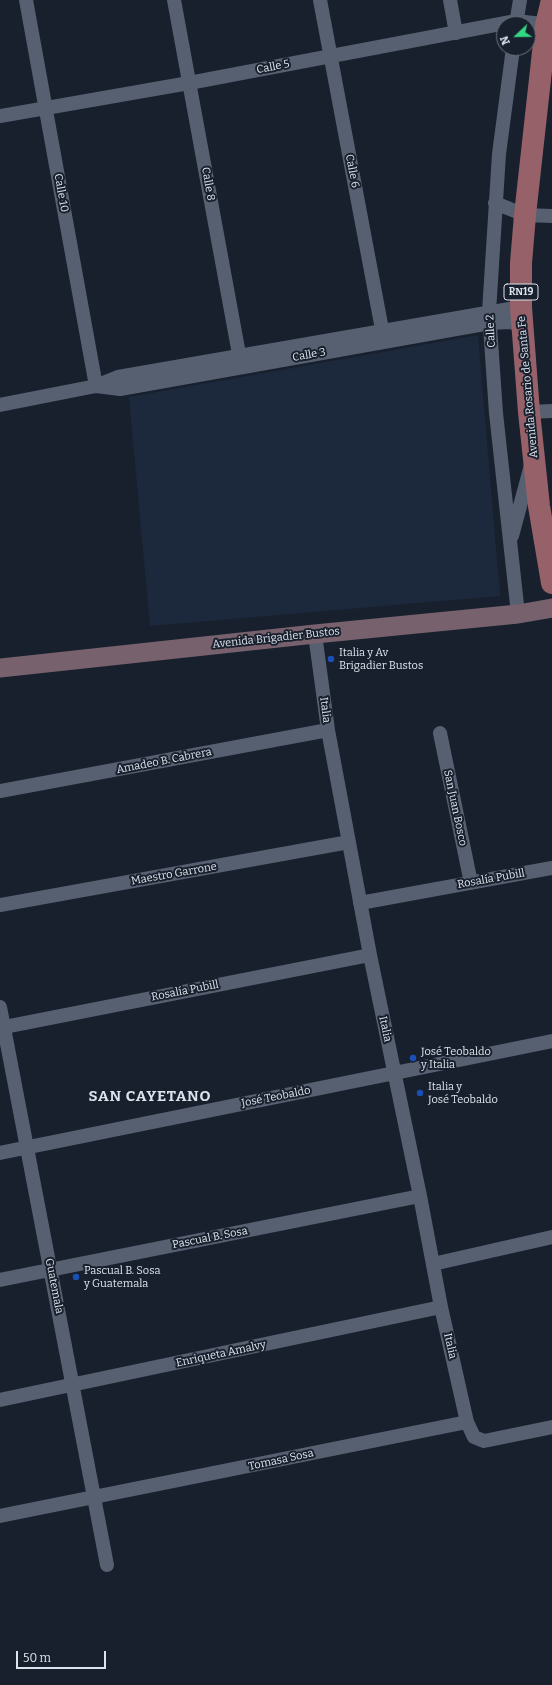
<!DOCTYPE html>
<html>
<head>
<meta charset="utf-8">
<style>
	body { margin:0 }
	#map { position:relative; width:552px; height:1685px; overflow:hidden; background:#18202e; font-family:Bitter,serif }
	canvas { display:block }
	.north { position:absolute; left:496px; top:16px; width:40px; height:40px; box-sizing:border-box; background:#18202e; border:1px solid #676e7a; border-radius:50%; rotate:248deg; font-size:11px; font-weight:700; line-height:16px; text-align:center; color:#dde3ec }
	.north::after { content:''; display:block; margin:auto; width:14px; height:18px; background:#33d882; clip-path:polygon(50% 0,100% 100%,50% 72%,0 100%) }
	.scale { position:absolute; left:16px; top:1651px; width:90px; height:18px; box-sizing:border-box; border:2px solid #dde3ec; border-top:0; padding-left:5px; font-size:12px; line-height:14px; white-space:nowrap; color:#dde3ec; -webkit-text-stroke:3px #18202e; paint-order:stroke }
</style>
</head>
<body>
<div id="map">
<canvas width="552" height="1685"></canvas>
<div class="north">N</div>
<div class="scale">50 m</div>
</div>
<script>
const ctx = document.querySelector('canvas').getContext('2d');
ctx.lineJoin = 'round';
function paint(path, color) { ctx.fillStyle = color; ctx.fill(path, 'evenodd'); }
const toPath = rows => new Path2D(rows.map(r => 'M' + r).join(''));
function strokePath(path, color, width, dash) { ctx.strokeStyle = color; ctx.lineWidth = width; ctx.lineCap = dash ? 'butt' : 'round'; ctx.setLineDash(dash || []); ctx.stroke(path); }
function label(font, color, halo, rows, align = 'center') {
  ctx.font = font + ' Bitter,serif'; ctx.lineWidth = 4; ctx.setLineDash([]); ctx.textBaseline = 'middle'; ctx.strokeStyle = halo; ctx.fillStyle = color; for (const [text, x, y, turn = 0] of rows) {
    ctx.save(); ctx.translate(x, y); ctx.rotate((+turn || 0) * Math.PI / 180); ctx.textAlign = isNaN(turn) ? turn : align; if (halo) ctx.strokeText(text, 0, 0); ctx.fillText(text, 0, 0); ctx.restore();
  }
}
paint(toPath([
	[478,335,500,596,150,626,129,397]
]), '#1c283b');
strokePath(toPath([
	[174,0,241,365],
	[320,0,384,340],
	[450,0,456,33],
	[516,24,520,0],
	[513,48,499,154,489,312,496,413,518,614],
	[0,116,189,83,516,21,552,25],
	[495,203,525,215,552,216],
	[521,307,118,377,96,386,120,389,490,323,509,322,522,325],
	[0,405,96,386,26,0],
	[529,412,552,411],
	[512,536,531,465],
	[315,634,328,730,370,955,420,1196,441,1307,467,1422],
	[440,733,471,883],
	[0,791,328,730],
	[360,903,552,868],
	[0,905,349,842],
	[0,1007,107,1565],
	[0,1028,370,955],
	[0,1153,552,1041],
	[433,1264,552,1237],
	[0,1280,420,1196],
	[0,1400,441,1307],
	[0,1516,467,1422,474,1437,484,1441,552,1427]
]), '#566070', 14);
strokePath(toPath([
	[0,668,315,634,518,614,552,608]
]), '#76616d', 19);
strokePath(toPath([
	[552,0,546,25,525,215,521,263,521,307,529,412,539,506,552,583]
]), '#966169', 22);
for (const [x, y, r, color] of [
	[331,659,4,"#1a4fb4"],
	[413,1058,4,"#1a4fb4"],
	[420,1093,4,"#1a4fb4"],
	[76,1277,4,"#1a4fb4"]
]) { const dot = new Path2D(); dot.arc(x, y, r, 0, 2 * Math.PI); ctx.fillStyle = color; ctx.fill(dot); strokePath(dot, '#18202e', 1.5); }
for (const [x, y, w] of [
	[521,292,34]
]) { const box = new Path2D(); box.roundRect(x - w / 2, y - 8, w, 16, 3); ctx.fillStyle = '#18202e'; ctx.fill(box); strokePath(box, '#dde3ec', 1); }
label('bold 10px', '#dde3ec', null, [
	["RN19",521,292]
]);
label('11px', '#dde3ec', '#18202e', [
	["Calle 5",273,67,-11],
	["Calle 6",352,171,79],
	["Calle 8",208,184,80],
	["Calle 10",61,193,80],
	["Calle 2",491,331,-93],
	["Calle 3",309,355,-10],
	["Avenida Rosario de Santa Fe",528,387,-95],
	["Avenida Brigadier Bustos",276,638,-6],
	["Italia",325,710,83],
	["Amadeo B. Cabrera",164,761,-11],
	["San Juan Bosco",455,808,78],
	["Maestro Garrone",174,874,-10],
	["Rosalía Pubill",491,879,-10],
	["Rosalía Pubill",185,991,-11],
	["Italia",385,1029,78],
	["José Teobaldo",276,1097,-11],
	["Pascual B. Sosa",210,1238,-11],
	["Guatemala",54,1286,79],
	["Italia",450,1346,77],
	["Enriqueta Amalvy",221,1354,-12],
	["Tomasa Sosa",281,1460,-12]
]);
label('11px', '#dde3ec', '#18202e', [
	["Italia y Av",339,653],
	["Brigadier Bustos",339,666],
	["José Teobaldo",421,1052],
	["y Italia",421,1065],
	["Italia y",428,1087],
	["José Teobaldo",428,1100],
	["Pascual B. Sosa",84,1271],
	["y Guatemala",84,1284]
], 'left');
ctx.letterSpacing = '1px';
label('bold 15px', '#dde3ec', '#18202e', [
	["SAN CAYETANO",150,1097]
]);
ctx.letterSpacing = '0px';
</script>
</body>
</html>
